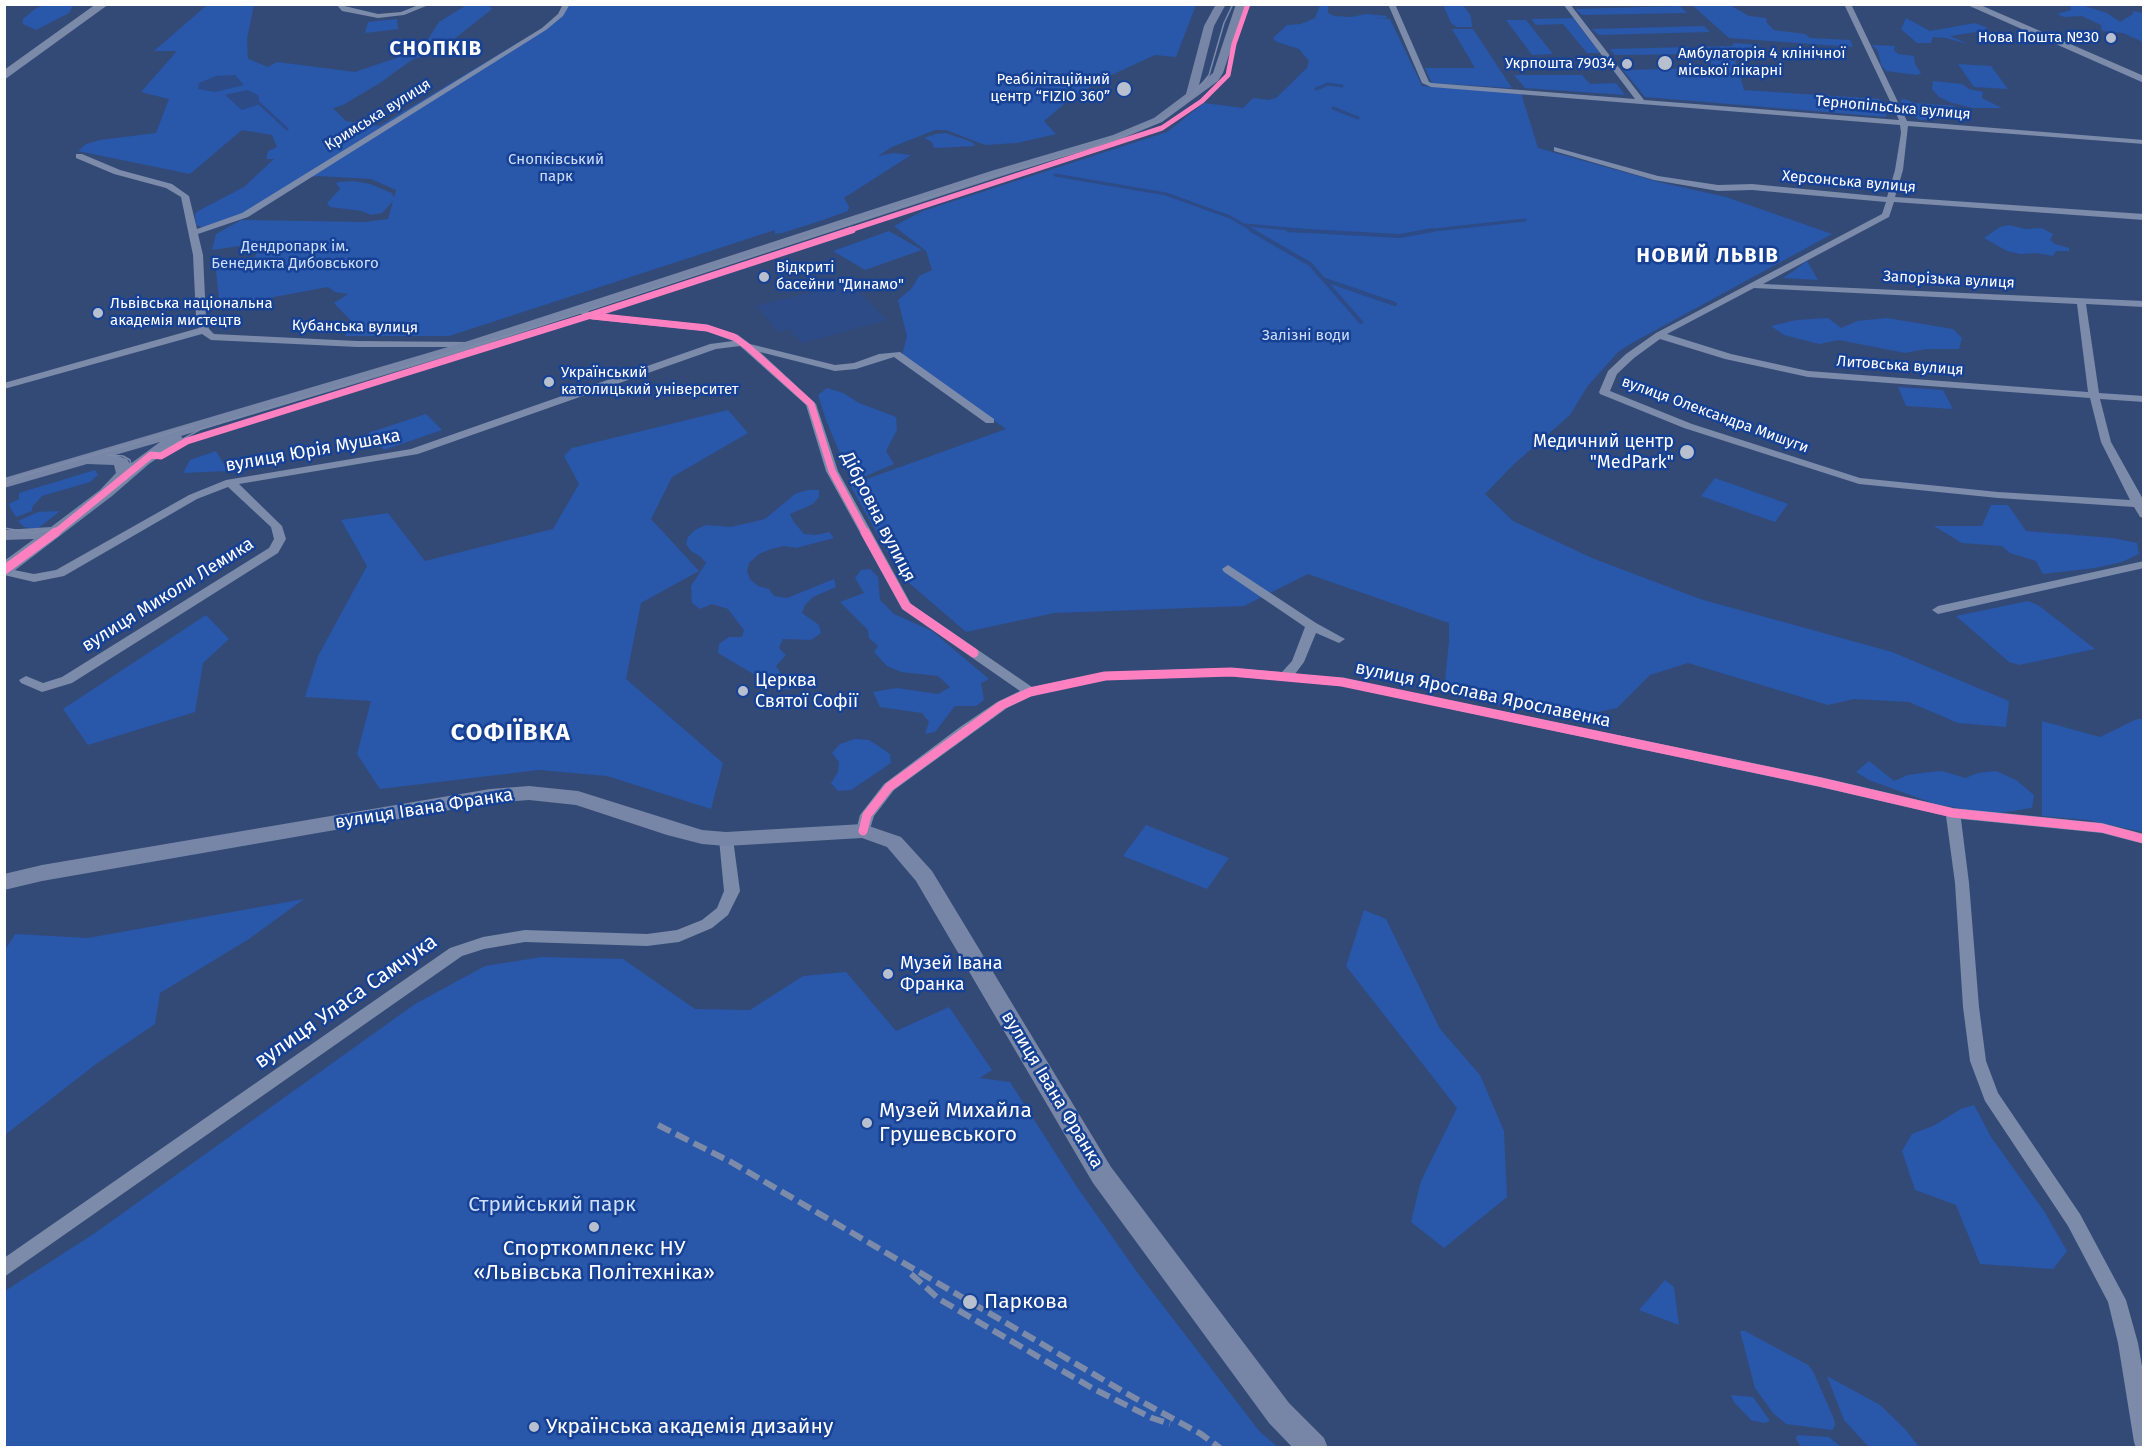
<!DOCTYPE html>
<html>
<head>
<meta charset="utf-8">
<style>
	body { margin:0 }
	#map { position:relative; width:2148px; height:1452px; overflow:hidden; background:#334a77; font-family:"Fira Sans",sans-serif }
	canvas { display:block }
	.frame { position:absolute; inset:0; border:6px solid #fff; pointer-events:none }
</style>
</head>
<body>
<div id="map">
<canvas width="2148" height="1452"></canvas>
<div class="frame"></div>
</div>
<script>
const ctx = document.querySelector('canvas').getContext('2d');
ctx.lineJoin = 'round';
function paint(path, color) { ctx.fillStyle = color; ctx.fill(path, 'evenodd'); }
const toPath = rows => new Path2D(rows.map(r => 'M' + r).join(''));
function strokePath(path, color, width, dash) { ctx.strokeStyle = color; ctx.lineWidth = width; ctx.lineCap = dash ? 'butt' : 'round'; ctx.setLineDash(dash || []); ctx.stroke(path); }
function label(font, color, halo, rows, align = 'center') {
  ctx.font = font + ' "Fira Sans",sans-serif'; ctx.lineWidth = 5; ctx.setLineDash([]); ctx.textBaseline = 'middle'; ctx.strokeStyle = halo; ctx.fillStyle = color; for (const [text, x, y, turn = 0] of rows) {
    ctx.save(); ctx.translate(x, y); ctx.rotate((+turn || 0) * Math.PI / 180); ctx.textAlign = isNaN(turn) ? turn : align; if (halo) ctx.strokeText(text, 0, 0); ctx.fillText(text, 0, 0); ctx.restore();
  }
}
paint(toPath([
	[46,4,73,6,69,13,36,30,23,24,23,19,35,9],
	[2078,4,2107,13,2120,22,2133,14,2133,11,2143,13,2143,42,2123,33,2102,31,2101,25,2082,16,2064,17,2057,14,2071,10,2070,5],
	[207,5,254,5,247,39,248,59,268,67,277,62,355,72,405,55,428,39,439,22,465,6,488,5,492,9,448,44,410,61,380,83,343,105,333,108,346,121,379,126,541,29,559,14,564,5,1196,5,1176,57,1155,55,1105,78,1070,99,1044,121,1056,134,1017,143,985,145,946,130,935,130,892,147,878,156,893,153,911,155,844,198,849,207,848,211,820,221,782,233,775,234,775,230,449,336,345,336,353,323,334,303,348,294,335,292,328,287,220,307,215,262,255,257,261,243,212,250,216,234,241,220,365,222,388,219,393,201,382,213,371,215,362,211,330,207,327,203,340,189,336,183,339,182,353,181,370,184,392,193,394,198,396,190,371,179,318,176,299,179,249,211,205,228,196,225,195,214,198,211,244,187,274,159,266,159,268,151,277,147,272,135,242,130,190,174,78,151,86,144,100,140,156,133,169,99,141,92,177,51,154,51],
	[1320,5,1328,5,1328,13,1334,16,1351,17,1366,14,1387,16,1386,18,1376,18,1390,19,1422,86,1521,93,1538,148,1659,182,1726,197,1832,234,1632,343,1618,352,1587,387,1570,415,1514,464,1485,494,1513,521,1592,558,1700,599,1892,652,2009,701,2006,727,1958,723,1909,702,1854,699,1828,705,1688,663,1650,675,1617,708,1584,715,1533,712,1505,707,1444,692,1449,641,1449,623,1308,574,1244,606,1054,613,966,632,901,576,850,485,1006,429,902,356,907,336,898,300,912,288,919,276,932,270,926,251,894,226,923,211,1167,132,1204,103,1243,108,1253,98,1269,100,1276,98,1307,68,1309,61,1299,49,1277,42,1273,38,1287,25,1301,24,1315,18],
	[1446,5,1463,5,1471,16,1472,27,1457,27,1451,23,1444,7],
	[1692,5,1734,5,1733,7,1749,16,1766,18,1767,23,1774,30,1805,34,1810,38,1850,40,1853,47,1729,38],
	[1680,6,1687,13,1582,15,1576,9],
	[1573,18,1600,53,1587,53,1563,24,1536,25,1531,19],
	[1906,18,1930,31,1975,23,1988,28,1983,31,1950,36,1968,44,1946,38,1933,37,1931,43,1917,43,1901,29],
	[397,19,398,29,365,33,368,22],
	[1506,20,1526,20,1553,54,1532,55],
	[1704,26,1710,32,1599,35,1592,29],
	[1452,29,1473,29,1512,88,1432,83,1425,68,1475,68],
	[1733,43,1760,45,1735,59,1744,90,1879,99,1886,108,1886,117,1645,97,1623,70,1712,68,1710,57,1701,47,1733,46],
	[1872,45,1895,46,1894,50,1898,54,1914,56,1915,64,1921,73,1917,75,1886,71,1881,65,1878,51],
	[1690,47,1695,54,1615,55,1610,49],
	[1958,64,1991,66,2008,89,1974,87],
	[1514,75,1582,75,1590,84,1616,83,1625,95,1525,88],
	[1933,81,1962,84,1969,89,1983,92,1982,98,2002,108,1973,108,1952,103,1939,97,1932,89],
	[1905,99,1914,103,1955,106,1953,108,1936,107,1932,112,1934,119,1920,120,1903,111,1904,107,1900,100],
	[946,133,972,142,975,146,934,148,932,142,924,138,936,134],
	[2009,225,2025,229,2042,228,2053,234,2050,240,2055,244,2069,248,2069,251,2056,251,2053,256,2036,253,2020,254,2007,251,1984,238,2000,227],
	[889,231,922,250,865,270,833,251],
	[1807,261,1818,280,1783,278,1795,270],
	[1828,318,1841,328,1857,321,1887,318,1953,329,1962,338,1959,349,1926,349,1905,353,1839,340,1819,344,1784,335,1771,326,1796,320],
	[1898,387,1943,390,1953,409,1906,406],
	[827,388,843,393,859,403,896,417,897,430,886,451,894,464,861,478,850,477,826,420,818,395],
	[728,410,748,433,672,477,651,519,699,571,641,603,626,679,723,763,711,809,607,776,539,770,380,789,357,754,371,701,305,697,318,656,367,566,341,520,388,513,425,561,553,529,579,484,564,456,572,448],
	[426,414,442,430,384,450,368,433],
	[216,451,228,471,183,473,190,460],
	[95,470,98,475,90,482,42,496,32,507,32,511,16,517,11,509,9,504,19,499,19,493],
	[1715,478,1788,504,1775,522,1701,496],
	[807,490,819,490,819,497,813,504,790,514,793,521,804,534,816,535,829,532,834,538,796,548,784,546,771,549,759,554,749,563,747,571,750,579,758,586,769,589,774,596,787,598,834,579,836,587,813,597,805,605,802,613,819,625,821,633,811,640,783,639,779,648,786,655,776,666,791,690,777,688,718,653,719,644,729,637,742,637,744,630,728,609,712,604,700,609,692,603,691,586,706,563,701,557,691,551,686,544,688,537,695,530,706,525,731,527,765,519,795,494],
	[1991,505,2008,505,2026,531,2112,538,2137,543,2139,554,2122,562,2095,568,2043,574,2036,561,2010,553,2002,546,1962,543,1934,526,1982,526],
	[60,511,37,529,24,527,18,521,38,512],
	[870,569,878,577,880,600,894,614,932,631,989,679,981,683,984,700,976,706,955,706,935,732,925,734,929,722,922,713,880,707,873,692,897,688,938,694,950,687,938,676,901,672,887,666,874,652,878,646,869,638,868,630,840,602,864,593,855,578,861,570],
	[2028,601,2038,605,2095,649,2019,665,2009,662,1956,616],
	[206,615,229,639,203,663,195,712,88,745,63,709],
	[2137,719,2143,719,2143,832,2087,820,2042,816,2042,721,2100,737],
	[855,739,869,740,880,747,890,754,891,763,851,790,838,791,831,783,838,772,839,762,832,753,840,744],
	[1869,761,1894,781,1908,775,1930,772,1942,771,1965,778,1978,773,1996,771,2016,780,2034,795,2032,808,1993,814,1935,804,1869,780,1856,772],
	[1146,825,1229,858,1207,889,1123,856],
	[304,899,249,939,160,993,155,1024,96,1064,5,1135,4,952,15,934,88,938],
	[1364,910,1386,919,1440,1029,1480,1075,1504,1131,1507,1197,1444,1248,1411,1222,1421,1181,1457,1108,1346,966],
	[542,957,623,959,695,1009,750,1010,803,976,846,972,896,1031,949,1007,992,1070,980,1078,1010,1082,1077,1187,1137,1272,1260,1432,1278,1447,5,1447,5,1291,95,1233,415,1004,485,966],
	[1974,1105,1991,1137,2044,1211,2067,1251,2053,1269,1980,1264,1956,1205,1915,1190,1902,1151,1912,1134,1933,1126,1961,1109],
	[1665,1280,1674,1287,1679,1325,1639,1310],
	[1740,1331,1745,1331,1808,1365,1813,1371,1834,1419,1835,1426,1832,1430,1786,1424,1773,1413,1755,1388],
	[1827,1376,1880,1405,1905,1429,1919,1447,1872,1447,1867,1445,1844,1420],
	[1731,1395,1753,1397,1770,1421,1764,1423,1751,1420,1734,1402],
	[1797,1435,1829,1437,1841,1447,1801,1447,1796,1439]
]), '#2957aa');
paint(toPath([
	[235,75,244,85,215,92,198,89,199,83,204,81,216,76],
	[247,90,258,95,260,104,242,110,225,95],
	[849,283,888,320,802,343,789,329,779,332,756,306]
]), '#2c4b87');
strokePath(toPath([
	[1316,89,1328,84,1342,86],
	[260,104,287,129],
	[1333,108,1358,118],
	[1055,175,1166,194,1230,217,1254,231],
	[1246,225,1311,231],
	[1425,231,1525,220]
]), '#2c4b87', 3);
strokePath(toPath([
	[1251,230,1310,264,1361,322],
	[1288,230,1400,236,1433,230],
	[1325,280,1395,304]
]), '#2c4b87', 4);
paint(toPath([
	[336,4,378,14,401,12,421,4,431,4,404,15,378,18,342,11,336,4],
	[563,4,570,4,563,16,546,30,248,217,198,234,203,255,206,317,209,329,214,334,357,341,470,342,474,343,474,347,357,347,211,340,202,334,4,389,4,383,199,328,196,317,193,255,181,197,166,188,114,174,76,158,76,154,82,154,120,170,172,184,189,196,197,229,242,213,542,28,558,14,563,4],
	[1388,4,1395,4,1429,82,1432,83,1635,99,1563,4,1570,4,1644,100,1899,120,1844,4,1851,4,1907,121,2144,140,2144,144,1908,126,1903,170,1895,197,2144,214,2144,220,1894,202,1889,217,1763,284,2144,301,2144,307,2086,304,2099,393,2144,396,2144,402,2100,399,2111,442,2144,501,2144,518,2140,517,2134,507,1998,498,1859,484,1684,428,1600,394,1599,392,1608,371,1626,354,1656,333,1882,214,1886,202,1752,190,1718,191,1654,180,1554,151,1554,147,1658,176,1718,185,1752,184,1887,197,1895,170,1901,133,1900,125,1431,87,1422,83,1388,4],
	[1754,288,2077,304,2088,392,1808,371,1731,354,1667,334,1754,288],
	[1660,339,1725,359,1808,377,2090,398,2101,442,2130,500,1998,492,1860,478,1692,424,1610,391,1617,374,1634,358,1660,339],
	[581,307,591,313,707,325,738,335,750,344,835,365,854,363,879,354,900,352,994,419,994,423,986,423,894,357,856,369,835,371,760,352,816,404,838,471,911,604,1032,687,1105,672,1231,668,1282,672,1292,661,1305,627,1224,572,1222,569,1228,565,1316,623,1345,639,1339,643,1316,633,1304,662,1295,674,1342,678,1820,777,1953,808,2102,823,2144,834,2144,844,2102,833,1961,819,1969,883,1979,1007,1986,1061,1998,1093,2080,1214,2126,1300,2138,1343,2144,1378,2144,1448,2136,1448,2134,1442,2118,1343,2108,1302,2068,1226,1985,1101,1970,1061,1963,1007,1955,883,1946,816,1820,787,1342,686,1231,676,1105,680,1034,695,1007,708,894,790,874,816,868,835,858,835,856,831,860,815,884,784,960,727,997,702,1020,691,902,609,826,471,806,405,740,346,716,349,418,454,239,484,282,526,286,539,278,553,72,683,42,692,21,683,19,680,26,676,43,683,62,677,269,548,274,539,271,527,228,487,197,499,64,576,34,582,4,575,4,568,34,574,56,570,189,495,226,480,411,449,710,344,733,341,706,331,588,319,576,310,581,307],
	[2144,561,2144,568,1938,614,1932,610,1938,606,2144,561],
	[726,834,731,835,733,839,740,891,728,915,712,928,679,942,647,946,525,942,484,949,462,956,4,1277,4,1258,450,948,483,937,525,930,647,934,677,930,702,920,717,908,724,891,719,839,721,835,726,834]
]), '#7b8ba9');
paint(toPath([
	[1965,4,1978,4,2144,76,2144,83,1965,4]
]), '#7b8ba9');
paint(toPath([
	[1216,4,1226,4,1214,26,1199,85,1213,73,1236,4,1246,4,1223,73,1218,81,1162,122,1121,139,999,177,475,348,181,436,183,439,181,442,149,464,112,496,10,574,4,575,4,561,34,539,4,540,4,530,51,527,100,490,116,473,114,465,87,464,4,488,4,478,465,342,991,171,1113,135,1154,118,1186,94,1204,26,1216,4],
	[160,442,130,464,127,459,115,455,160,442],
	[529,786,578,791,702,830,726,832,863,824,901,837,932,871,1111,1167,1289,1403,1324,1438,1328,1448,1293,1448,1269,1423,1093,1183,916,881,887,847,862,838,726,846,702,844,667,835,576,805,529,800,490,803,42,881,4,890,4,874,42,865,490,789,529,786]
]), '#7786a6');
paint(toPath([
	[96,4,109,4,4,80,4,70,96,4]
]), '#7a8aa8');
strokePath(toPath([
	[107,455,123,456,130,460,132,472,128,479],
	[4,485,18,477,193,426],
	[4,528,33,533,66,526],
	[4,546,4,550],
	[4,574,62,532,165,449,201,429,583,312,997,175,1091,148,1160,121,1194,94,1209,75,1224,23,1233,4]
]), '#7c8ba9', 1.5);
strokePath(toPath([
	[658,1125,731,1162,1124,1392,1201,1434,1220,1448],
	[911,1274,939,1299,1092,1388,1152,1418,1170,1424]
]), '#7c8ba9', 6, [14, 6]);
strokePath(toPath([
	[847,231,1162,128,1202,101,1228,75,1234,44,1248,4]
]), '#ff80c0', 5);
strokePath(toPath([
	[593,316,707,328,734,337,748,347,811,404,832,471,866,534],
	[54,534,151,455,161,456,187,441,588,316,852,230]
]), '#ff80c0', 7);
strokePath(toPath([
	[865,532,906,606,974,653],
	[4,570,56,532],
	[863,831,867,815,889,787,1002,705,1030,692,1105,676,1231,672,1342,682,1820,782,1953,813,2102,828,2144,839]
]), '#ff80c0', 9);
for (const [x, y, r, color] of [
	[2111,38,6,"#b8c0cf"],
	[1665,63,8,"#b8c0cf"],
	[1627,64,6,"#b8c0cf"],
	[1124,89,8,"#b8c0cf"],
	[764,277,6,"#b8c0cf"],
	[98,313,6,"#b8c0cf"],
	[549,382,6,"#b8c0cf"],
	[1687,452,8,"#b8c0cf"],
	[743,691,6,"#b8c0cf"],
	[888,974,6,"#b8c0cf"],
	[867,1123,6,"#b8c0cf"],
	[594,1227,6,"#b8c0cf"],
	[970,1302,8,"#b8c0cf"],
	[534,1427,6,"#b8c0cf"]
]) { const dot = new Path2D(); dot.arc(x, y, r, 0, 2 * Math.PI); ctx.fillStyle = color; ctx.fill(dot); strokePath(dot, '#164194', 2); }
label('15px', '#fff', '#164194', [
	["Нова Пошта №30",2099,38,"right"],
	["Амбулаторія 4 клінічної",1678,54],
	["міської лікарні",1678,71],
	["Укрпошта 79034",1615,64,"right"],
	["Реабілітаційний",1110,80,"right"],
	["центр “FIZIO 360”",1110,97,"right"],
	["Відкриті",776,268],
	["басейни \"Динамо\"",776,285],
	["Львівська національна",110,304],
	["академія мистецтв",110,321],
	["Український",561,373],
	["католицький університет",561,390]
], 'left');
label('15px', '#fff', '#164194', [
	["Тернопільська вулиця",1893,108,5],
	["Кримська вулиця",378,115,-32],
	["Херсонська вулиця",1849,182,5],
	["Запорізька вулиця",1949,280,3],
	["Кубанська вулиця",355,327,1],
	["Литовська вулиця",1900,366,4],
	["вулиця Олександра Мишуги",1715,415,20]
]);
label('15px', '#ccdefc', '#164194', [
	["Снопківський",556,160],
	["парк",556,177],
	["Дендропарк ім.",295,247],
	["Бенедикта Дибовського",295,264],
	["Залізні води",1306,336]
]);
label('18px', '#fff', '#164194', [
	["Медичний центр",1674,442,"right"],
	["\"MedPark\"",1674,463,"right"],
	["Церква",755,681],
	["Святої Софії",755,702],
	["Музей Івана",900,964],
	["Франка",900,985]
], 'left');
label('18px', '#fff', '#164194', [
	["вулиця Юрія Мушака",313,451,-10],
	["Дібровна вулиця",878,517,63],
	["вулиця Миколи Лемика",168,595,-32],
	["вулиця Ярослава Ярославенка",1483,695,12],
	["вулиця Івана Франка",424,809,-9],
	["вулиця Івана Франка",1052,1090,59]
]);
ctx.letterSpacing = '1.5px';
label('bold 20px', '#fff', '#164194', [
	["СНОПКІВ",436,49],
	["НОВИЙ ЛЬВІВ",1708,256]
]);
ctx.letterSpacing = '0px';
label('21px', '#fff', '#164194', [
	["вулиця Уласа Самчука",346,1002,-35]
]);
label('21px', '#fff', '#164194', [
	["Музей Михайла",879,1111],
	["Грушевського",879,1135],
	["Спорткомплекс НУ",594,1249,"center"],
	["«Львівська Політехніка»",594,1273,"center"],
	["Паркова",984,1302],
	["Українська академія дизайну",546,1427]
], 'left');
label('21px', '#ccdefc', '#164194', [
	["Стрийський парк",552,1205]
]);
ctx.letterSpacing = '1.5px';
label('bold 24px', '#fff', '#164194', [
	["СОФІЇВКА",511,733]
]);
ctx.letterSpacing = '0px';
</script>
</body>
</html>
